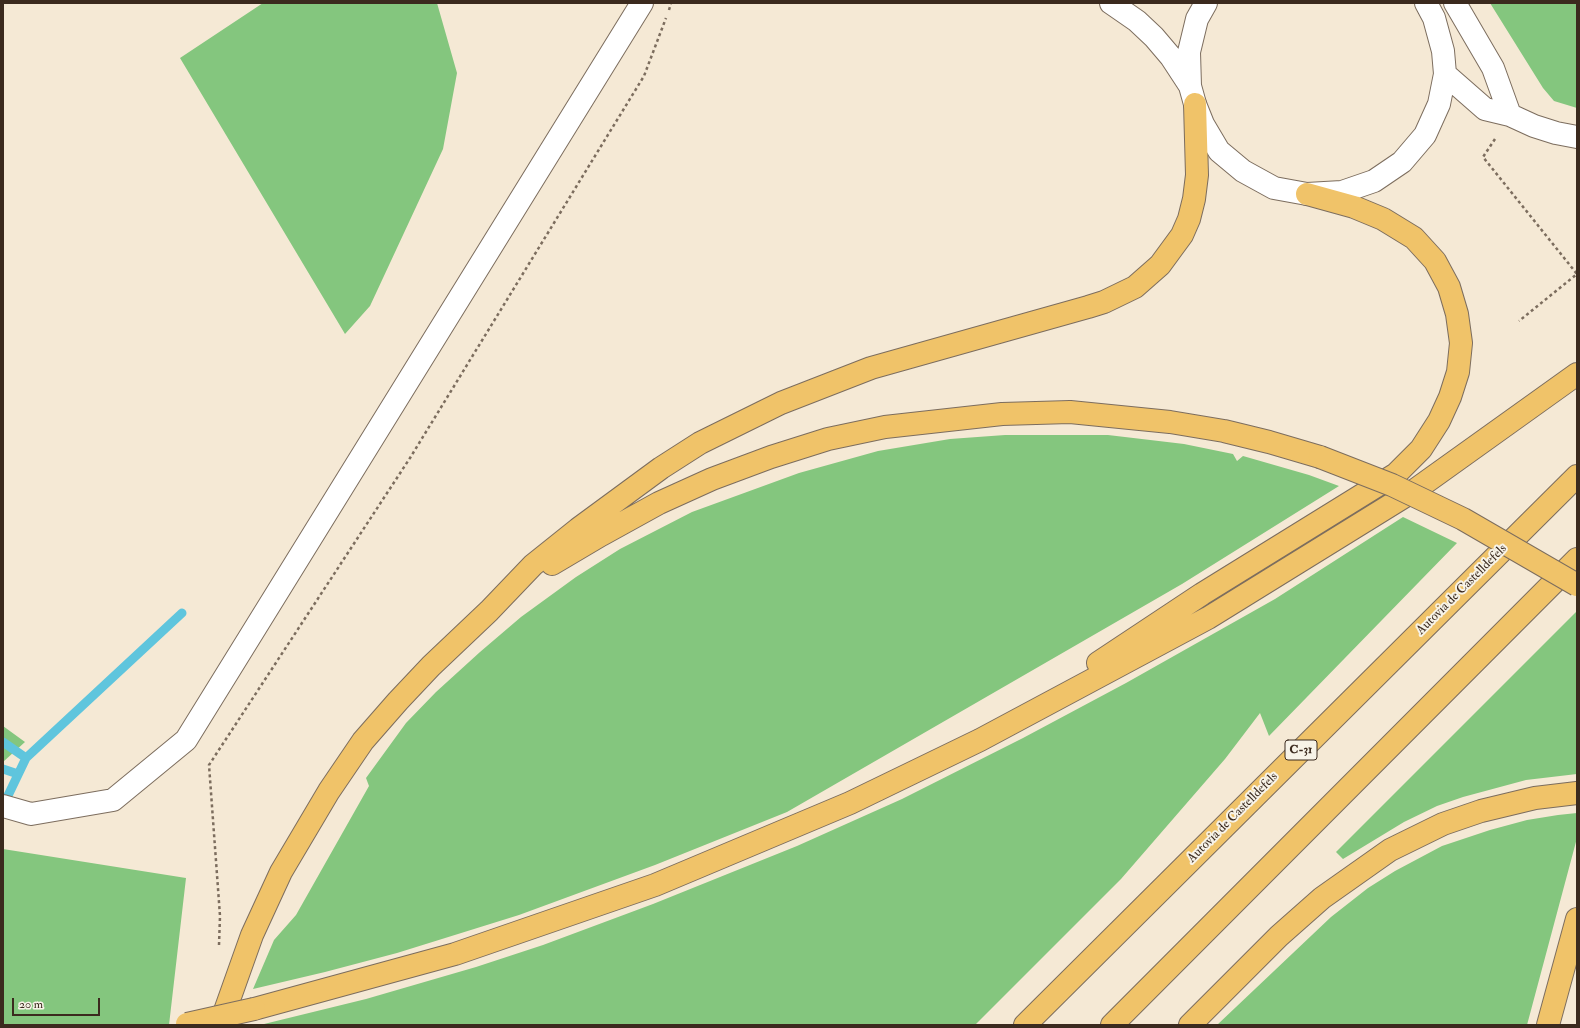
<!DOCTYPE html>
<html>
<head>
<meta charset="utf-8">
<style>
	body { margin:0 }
	#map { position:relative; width:1580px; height:1028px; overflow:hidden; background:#f5e9d5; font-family:"IM FELL Double Pica",serif }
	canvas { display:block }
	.frame { position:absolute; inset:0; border:4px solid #3b2a1e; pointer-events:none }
	.scale { position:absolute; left:12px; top:998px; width:88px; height:18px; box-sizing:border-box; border:2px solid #3b2a1e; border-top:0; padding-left:5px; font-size:12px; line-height:14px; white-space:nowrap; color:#3b2a1e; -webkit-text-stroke:3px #f7f3e8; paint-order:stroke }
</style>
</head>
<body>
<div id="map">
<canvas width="1580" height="1028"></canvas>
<div class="frame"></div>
<div class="scale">20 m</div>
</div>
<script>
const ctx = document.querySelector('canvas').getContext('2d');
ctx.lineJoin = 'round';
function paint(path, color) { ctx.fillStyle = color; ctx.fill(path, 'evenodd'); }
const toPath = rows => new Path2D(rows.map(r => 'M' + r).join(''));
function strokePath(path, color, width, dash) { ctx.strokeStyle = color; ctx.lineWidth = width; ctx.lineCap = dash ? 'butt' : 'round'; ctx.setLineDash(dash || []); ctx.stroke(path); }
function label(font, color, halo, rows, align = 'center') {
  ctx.font = font + ' "IM FELL Double Pica",serif'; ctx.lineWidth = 4; ctx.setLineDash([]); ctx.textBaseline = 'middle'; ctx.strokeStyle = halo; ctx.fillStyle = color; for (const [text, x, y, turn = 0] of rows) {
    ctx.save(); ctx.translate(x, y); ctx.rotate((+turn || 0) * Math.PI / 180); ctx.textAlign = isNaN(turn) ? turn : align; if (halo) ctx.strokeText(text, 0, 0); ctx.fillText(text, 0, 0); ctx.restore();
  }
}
paint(toPath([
	[263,3,437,3,457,73,443,149,370,306,345,334,180,58],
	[1490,3,1577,3,1577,108,1554,101,1543,88],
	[1005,435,1108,435,1184,444,1233,454,1237,461,1243,456,1309,475,1339,486,1182,584,787,812,655,865,519,915,397,953,325,972,253,989,274,940,296,915,369,786,366,778,406,723,436,692,480,652,521,617,576,577,620,549,692,512,799,473,878,451,950,439],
	[1403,517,1457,543,1269,736,1260,713,1225,759,1121,879,975,1025,260,1025,366,999,476,967,543,945,653,904,797,846,902,799,1023,738,1126,683,1275,599],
	[1577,611,1577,774,1526,780,1463,797,1437,806,1404,822,1343,859,1336,852],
	[3,726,25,742,3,762],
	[1577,813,1577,838,1527,1025,1217,1025,1331,917,1368,888,1395,871,1442,846,1490,830,1527,820,1558,815],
	[3,849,186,878,169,1025,3,1025]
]), '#84c67e');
strokePath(toPath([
	[3,742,26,758],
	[3,769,18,774],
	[3,806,26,758,182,613]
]), '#5fc5dd', 9);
const minor = toPath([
	[1111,3,1137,21,1154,37,1171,57,1190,86],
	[1206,3,1197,19,1189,52,1190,86,1195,104,1203,124,1219,151,1243,171,1274,188,1307,194,1342,192,1374,181,1402,162,1425,135,1439,104,1445,74,1443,51,1434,18,1426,3],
	[1455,3,1493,68,1510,115],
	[1445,74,1485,109,1510,115,1534,126,1556,133,1577,137],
	[3,806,31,814,113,800,186,740,642,3]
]);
const highway = toPath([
	[552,564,601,535,659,503,712,479,771,457,828,439,885,427,1002,414,1070,412,1170,422,1224,431,1269,442,1320,457],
	[1098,663,1202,594,1396,474,1421,449,1439,421,1450,397,1458,372,1461,343,1457,314,1449,287,1435,261,1414,238,1383,219,1354,207,1307,194],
	[254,1009,455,954,655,885,850,803,980,740,1208,618,1415,490,1577,374],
	[220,1025,252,935,281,872,329,791,363,741,398,701,431,666,489,611,533,565,578,529,661,468,700,443,781,403,871,368,1088,307,1104,302,1135,287,1160,265,1182,235,1189,219,1194,199,1197,175,1195,104],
	[1025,1025,1577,476],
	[1112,1025,1577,559],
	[1190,1025,1279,936,1322,898,1390,850,1443,824,1481,811,1535,798,1577,793],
	[1548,1025,1577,919]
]);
strokePath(minor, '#7c6d5e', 24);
strokePath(highway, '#7c6d5e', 24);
strokePath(toPath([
	[669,10,671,3],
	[1495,139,1483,157,1577,274,1519,321],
	[219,945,220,916,209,765,410,458,644,76,666,18]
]), '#7c6d5e', 2.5, [3, 3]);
strokePath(minor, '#fff', 22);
strokePath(highway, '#f0c369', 22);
const highwayBridge = toPath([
	[1320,457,1392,485,1463,519,1577,585],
	[187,1024,254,1009]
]);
strokePath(highwayBridge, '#7c6d5e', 24, []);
strokePath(highwayBridge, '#f0c369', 22);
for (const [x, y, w] of [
	[1301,750,32]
]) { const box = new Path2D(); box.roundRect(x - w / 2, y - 10, w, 20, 3); ctx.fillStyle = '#f7f3e8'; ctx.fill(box); strokePath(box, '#3b2a1e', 1); }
label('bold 12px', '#3b2a1e', null, [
	["C-31",1301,750]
]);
label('13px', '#3b2a1e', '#f7f3e8', [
	["Autovia de Castelldefels",1462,590,-45],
	["Autovia de Castelldefels",1233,818,-45]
]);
</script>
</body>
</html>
